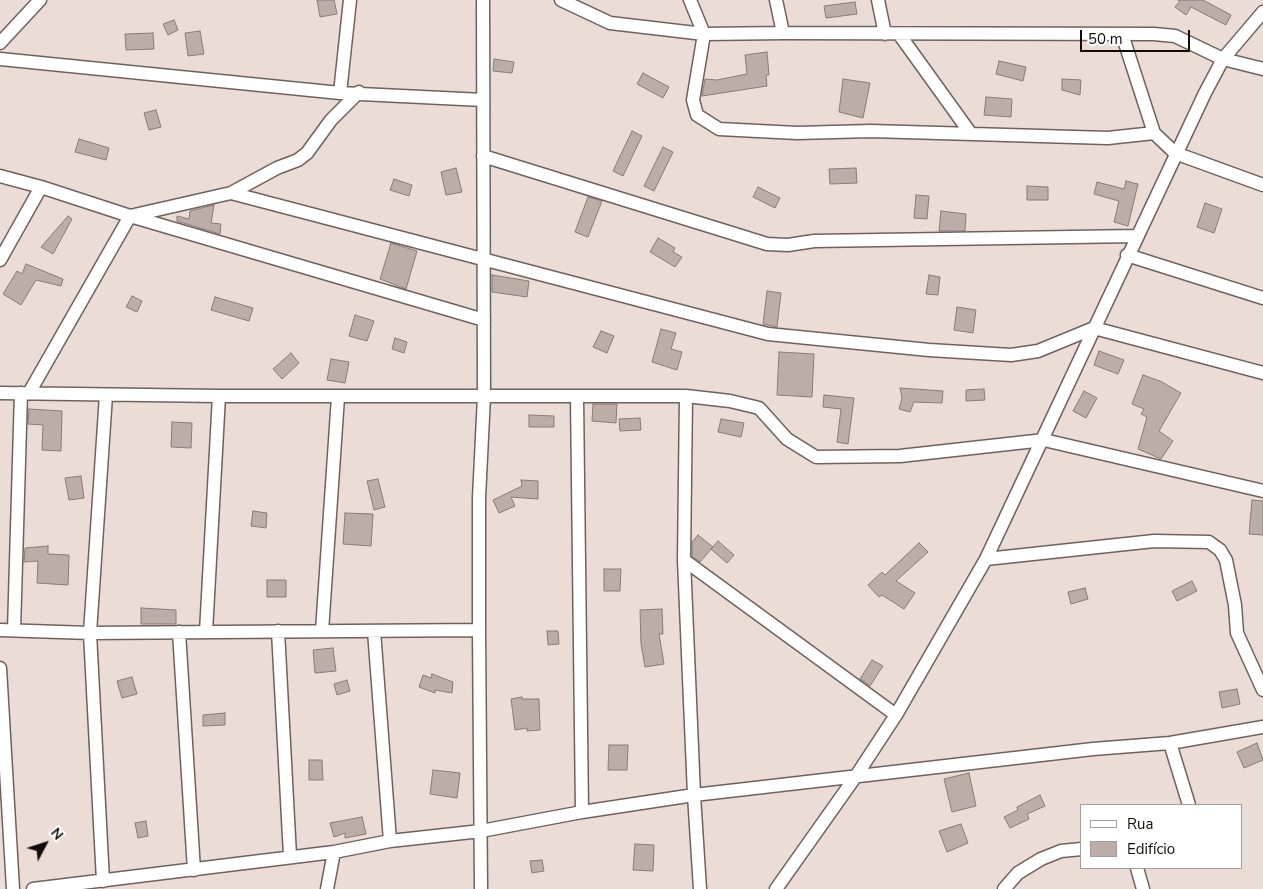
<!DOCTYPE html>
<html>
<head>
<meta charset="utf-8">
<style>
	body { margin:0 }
	#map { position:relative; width:1263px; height:889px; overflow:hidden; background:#ebdcd6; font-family:"Nunito Sans",sans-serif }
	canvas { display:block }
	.legend { position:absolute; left:1080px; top:804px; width:162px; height:65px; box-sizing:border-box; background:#fff; border:1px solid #a09e9d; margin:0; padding:6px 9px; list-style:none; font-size:15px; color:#110c0a }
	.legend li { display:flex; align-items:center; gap:10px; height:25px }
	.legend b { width:25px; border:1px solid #a09e9d }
	.north { position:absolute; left:20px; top:819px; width:50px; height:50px; -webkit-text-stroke:4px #fff; paint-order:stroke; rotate:50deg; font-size:14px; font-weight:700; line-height:20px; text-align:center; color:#110c0a }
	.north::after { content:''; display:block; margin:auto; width:18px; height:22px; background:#110c0a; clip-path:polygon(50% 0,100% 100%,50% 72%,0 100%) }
	.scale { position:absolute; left:1080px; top:30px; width:110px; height:22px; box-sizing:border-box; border:2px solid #110c0a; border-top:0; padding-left:6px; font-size:15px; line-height:18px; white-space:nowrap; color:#110c0a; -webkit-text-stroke:4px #fff; paint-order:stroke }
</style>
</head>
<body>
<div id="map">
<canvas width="1263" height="889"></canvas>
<ul class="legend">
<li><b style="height:6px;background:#fff"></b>Rua</li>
<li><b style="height:14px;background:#bcada9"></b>Edifício</li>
</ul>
<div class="north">N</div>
<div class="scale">50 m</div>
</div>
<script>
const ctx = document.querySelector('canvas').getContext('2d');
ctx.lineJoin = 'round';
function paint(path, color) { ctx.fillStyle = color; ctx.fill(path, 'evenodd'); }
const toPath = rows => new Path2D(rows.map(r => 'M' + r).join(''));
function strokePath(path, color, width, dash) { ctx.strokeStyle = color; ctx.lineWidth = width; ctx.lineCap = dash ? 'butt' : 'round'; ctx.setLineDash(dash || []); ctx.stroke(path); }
const building = toPath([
	[317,0,334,0,337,14,320,17,317,0],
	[1178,0,1203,0,1231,15,1226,25,1191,7,1186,15,1175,7,1180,1,1178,0],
	[855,2,857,14,826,18,824,6,855,2],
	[174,20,178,30,168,35,163,24,174,20],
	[200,31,204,54,188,56,185,33,200,31],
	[153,33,154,49,126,50,125,34,153,33],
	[767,52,769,75,766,75,767,86,702,96,705,79,717,80,747,74,745,55,767,52],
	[494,59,514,62,512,73,493,71,494,59],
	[999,61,1026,67,1023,81,996,74,999,61],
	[643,73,669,87,663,98,637,84,643,73],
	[843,79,870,83,863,118,839,112,843,79],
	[1062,79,1081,80,1080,95,1062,90,1062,79],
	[986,97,1012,99,1011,117,984,115,986,97],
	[156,110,161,127,149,130,144,113,156,110],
	[632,131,642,136,623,176,613,171,632,131],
	[79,139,109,148,106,160,75,152,79,139],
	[663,147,673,152,654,191,644,186,663,147],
	[456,168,462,192,446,195,441,172,456,168],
	[856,168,857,183,830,184,829,169,856,168],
	[394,179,412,185,409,196,390,190,394,179],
	[1126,181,1138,184,1128,226,1114,222,1119,201,1094,194,1097,182,1124,189,1126,181],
	[1027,186,1048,187,1048,200,1027,200,1027,186],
	[758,187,780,198,775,208,753,197,758,187],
	[916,195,929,196,927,219,914,218,916,195],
	[588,197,602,201,588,237,575,232,588,197],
	[1205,203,1222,209,1214,233,1197,227,1205,203],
	[214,205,211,223,221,224,220,234,177,221,177,216,189,219,190,211,214,205],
	[941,211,966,214,965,231,939,231,941,211],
	[68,216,72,219,53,254,41,247,68,216],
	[658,238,675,248,673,252,682,257,675,267,650,252,658,238],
	[391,243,417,251,406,289,380,279,391,243],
	[26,264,63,279,61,286,36,280,21,305,3,294,17,271,22,274,26,264],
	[492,275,529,281,527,297,492,292,492,275],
	[929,275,940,277,938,295,926,294,929,275],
	[767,291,781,293,777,327,763,324,767,291],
	[132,296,142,301,137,312,126,307,132,296],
	[215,297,253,308,249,321,211,310,215,297],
	[957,307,976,310,973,333,954,330,957,307],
	[355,315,374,321,367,341,349,336,355,315],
	[661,329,676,333,671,349,682,352,677,370,652,362,661,329],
	[601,331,614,336,607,353,593,347,601,331],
	[395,338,407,342,404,353,392,349,395,338],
	[1099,351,1124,360,1118,374,1094,365,1099,351],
	[779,352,814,354,812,397,777,395,779,352],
	[291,353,299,363,282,379,273,369,291,353],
	[331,359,349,362,345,383,327,380,331,359],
	[1143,375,1160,381,1181,393,1159,431,1173,441,1161,459,1138,449,1147,417,1141,414,1144,409,1132,404,1143,375],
	[900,388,943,391,942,403,914,402,910,412,899,409,902,398,900,388],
	[984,389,985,400,966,401,966,390,984,389],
	[1084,391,1097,398,1086,418,1073,411,1084,391],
	[824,395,854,398,848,444,837,442,841,409,823,407,824,395],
	[593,404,617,404,616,423,592,421,593,404],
	[29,409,62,411,61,451,42,450,43,425,28,424,29,409],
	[529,415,554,416,554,427,529,427,529,415],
	[640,418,641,430,620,431,619,419,640,418],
	[721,419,744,423,741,437,718,432,721,419],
	[172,422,192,423,191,448,171,447,172,422],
	[81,476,84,498,69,500,65,478,81,476],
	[378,479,385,507,374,510,367,481,378,479],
	[521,480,538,481,538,499,511,497,515,506,499,513,493,500,522,486,521,480],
	[1252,500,1263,501,1263,535,1249,534,1252,500],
	[253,511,267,513,266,528,251,526,253,511],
	[345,513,373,514,371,546,343,544,345,513],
	[698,535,713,547,700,562,692,556,692,542,698,535],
	[718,541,734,555,727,563,711,549,718,541],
	[919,543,928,552,896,581,915,593,904,609,882,595,879,597,868,585,882,572,885,575,919,543],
	[48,546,48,554,69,555,68,585,37,583,38,561,24,562,25,548,48,546],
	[604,569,621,569,620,591,604,591,604,569],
	[267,580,286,580,286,597,267,597,267,580],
	[1192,581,1197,591,1177,601,1172,591,1192,581],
	[1085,588,1088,599,1071,604,1068,592,1085,588],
	[141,608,176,610,176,624,141,624,141,608],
	[662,609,663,634,659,634,664,664,645,667,641,644,640,610,662,609],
	[547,631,558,631,559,644,548,645,547,631],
	[333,648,336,671,315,673,313,650,333,648],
	[872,660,883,666,870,686,860,679,872,660],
	[432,674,453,682,452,693,435,690,435,693,419,687,423,675,431,678,432,674],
	[132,677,137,694,122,698,117,681,132,677],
	[347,680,350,691,337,695,334,684,347,680],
	[1237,689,1240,704,1222,708,1219,692,1237,689],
	[522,697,522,699,539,699,540,730,527,731,527,728,515,730,511,699,522,697],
	[225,713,225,725,203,726,203,715,225,713],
	[1257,743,1263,760,1244,768,1237,752,1257,743],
	[609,745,628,745,627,770,608,770,609,745],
	[309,760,322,760,323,780,309,780,309,760],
	[433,770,460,773,457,798,430,794,433,770],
	[969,773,976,806,952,812,944,779,969,773],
	[1040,795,1045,806,1027,814,1029,819,1010,828,1004,817,1018,810,1017,807,1040,795],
	[362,817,366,834,345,838,345,833,334,837,330,823,362,817],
	[146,821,148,836,138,838,135,823,146,821],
	[961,824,968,843,947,852,939,831,961,824],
	[635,844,654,845,653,871,633,870,635,844],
	[542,860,544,871,532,873,530,861,542,860]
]);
paint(building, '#bcada9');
strokePath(building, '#897b78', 1);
const street = toPath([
	[561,0,610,23,704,34,783,33,1154,34,1175,36,1223,59,1263,69],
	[690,0,704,34,693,100,697,115,719,129,797,133,871,131,1108,138,1154,133],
	[776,0,783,33],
	[878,0,885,34],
	[899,34,971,134],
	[1122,34,1154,133,1175,153,1263,185],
	[0,43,40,0],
	[0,59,340,93,483,100],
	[340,93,350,0],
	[483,156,767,244,788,245,814,241,1136,236],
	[0,176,41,187,130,216,484,320],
	[231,193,277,168,298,160,307,153,331,120,359,92],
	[1127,255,1263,298],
	[0,260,41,187],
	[0,393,219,396,686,396,730,401,759,408,787,439,816,457,900,456,1044,440,1263,491],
	[29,393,130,216,231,193,768,334,929,350,1011,355,1038,351,1094,328,1263,373],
	[686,396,684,560,694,795,700,889],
	[577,397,582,812],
	[986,559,1154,541,1209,542,1220,550,1226,560,1235,605,1237,633,1263,690],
	[684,560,896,715],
	[0,630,90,633,479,630],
	[14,630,21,393],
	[278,631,290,856],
	[322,631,338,397],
	[374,631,390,841],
	[179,632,194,870],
	[206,632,219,396],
	[0,668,13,889],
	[1170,743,1189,805],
	[1137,868,1143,889],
	[103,881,90,633,106,395],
	[33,889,334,852,390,841,481,831,582,812,694,795,1093,749,1170,743,1263,727],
	[327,889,334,852],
	[481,889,479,630,479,498,484,396,483,0],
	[776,889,856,776,896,715,986,559,1205,93,1223,59,1263,12],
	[1004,889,1018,873,1041,859,1061,851,1082,849]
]);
strokePath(street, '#6f625d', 15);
strokePath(street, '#fff', 12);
</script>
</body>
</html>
